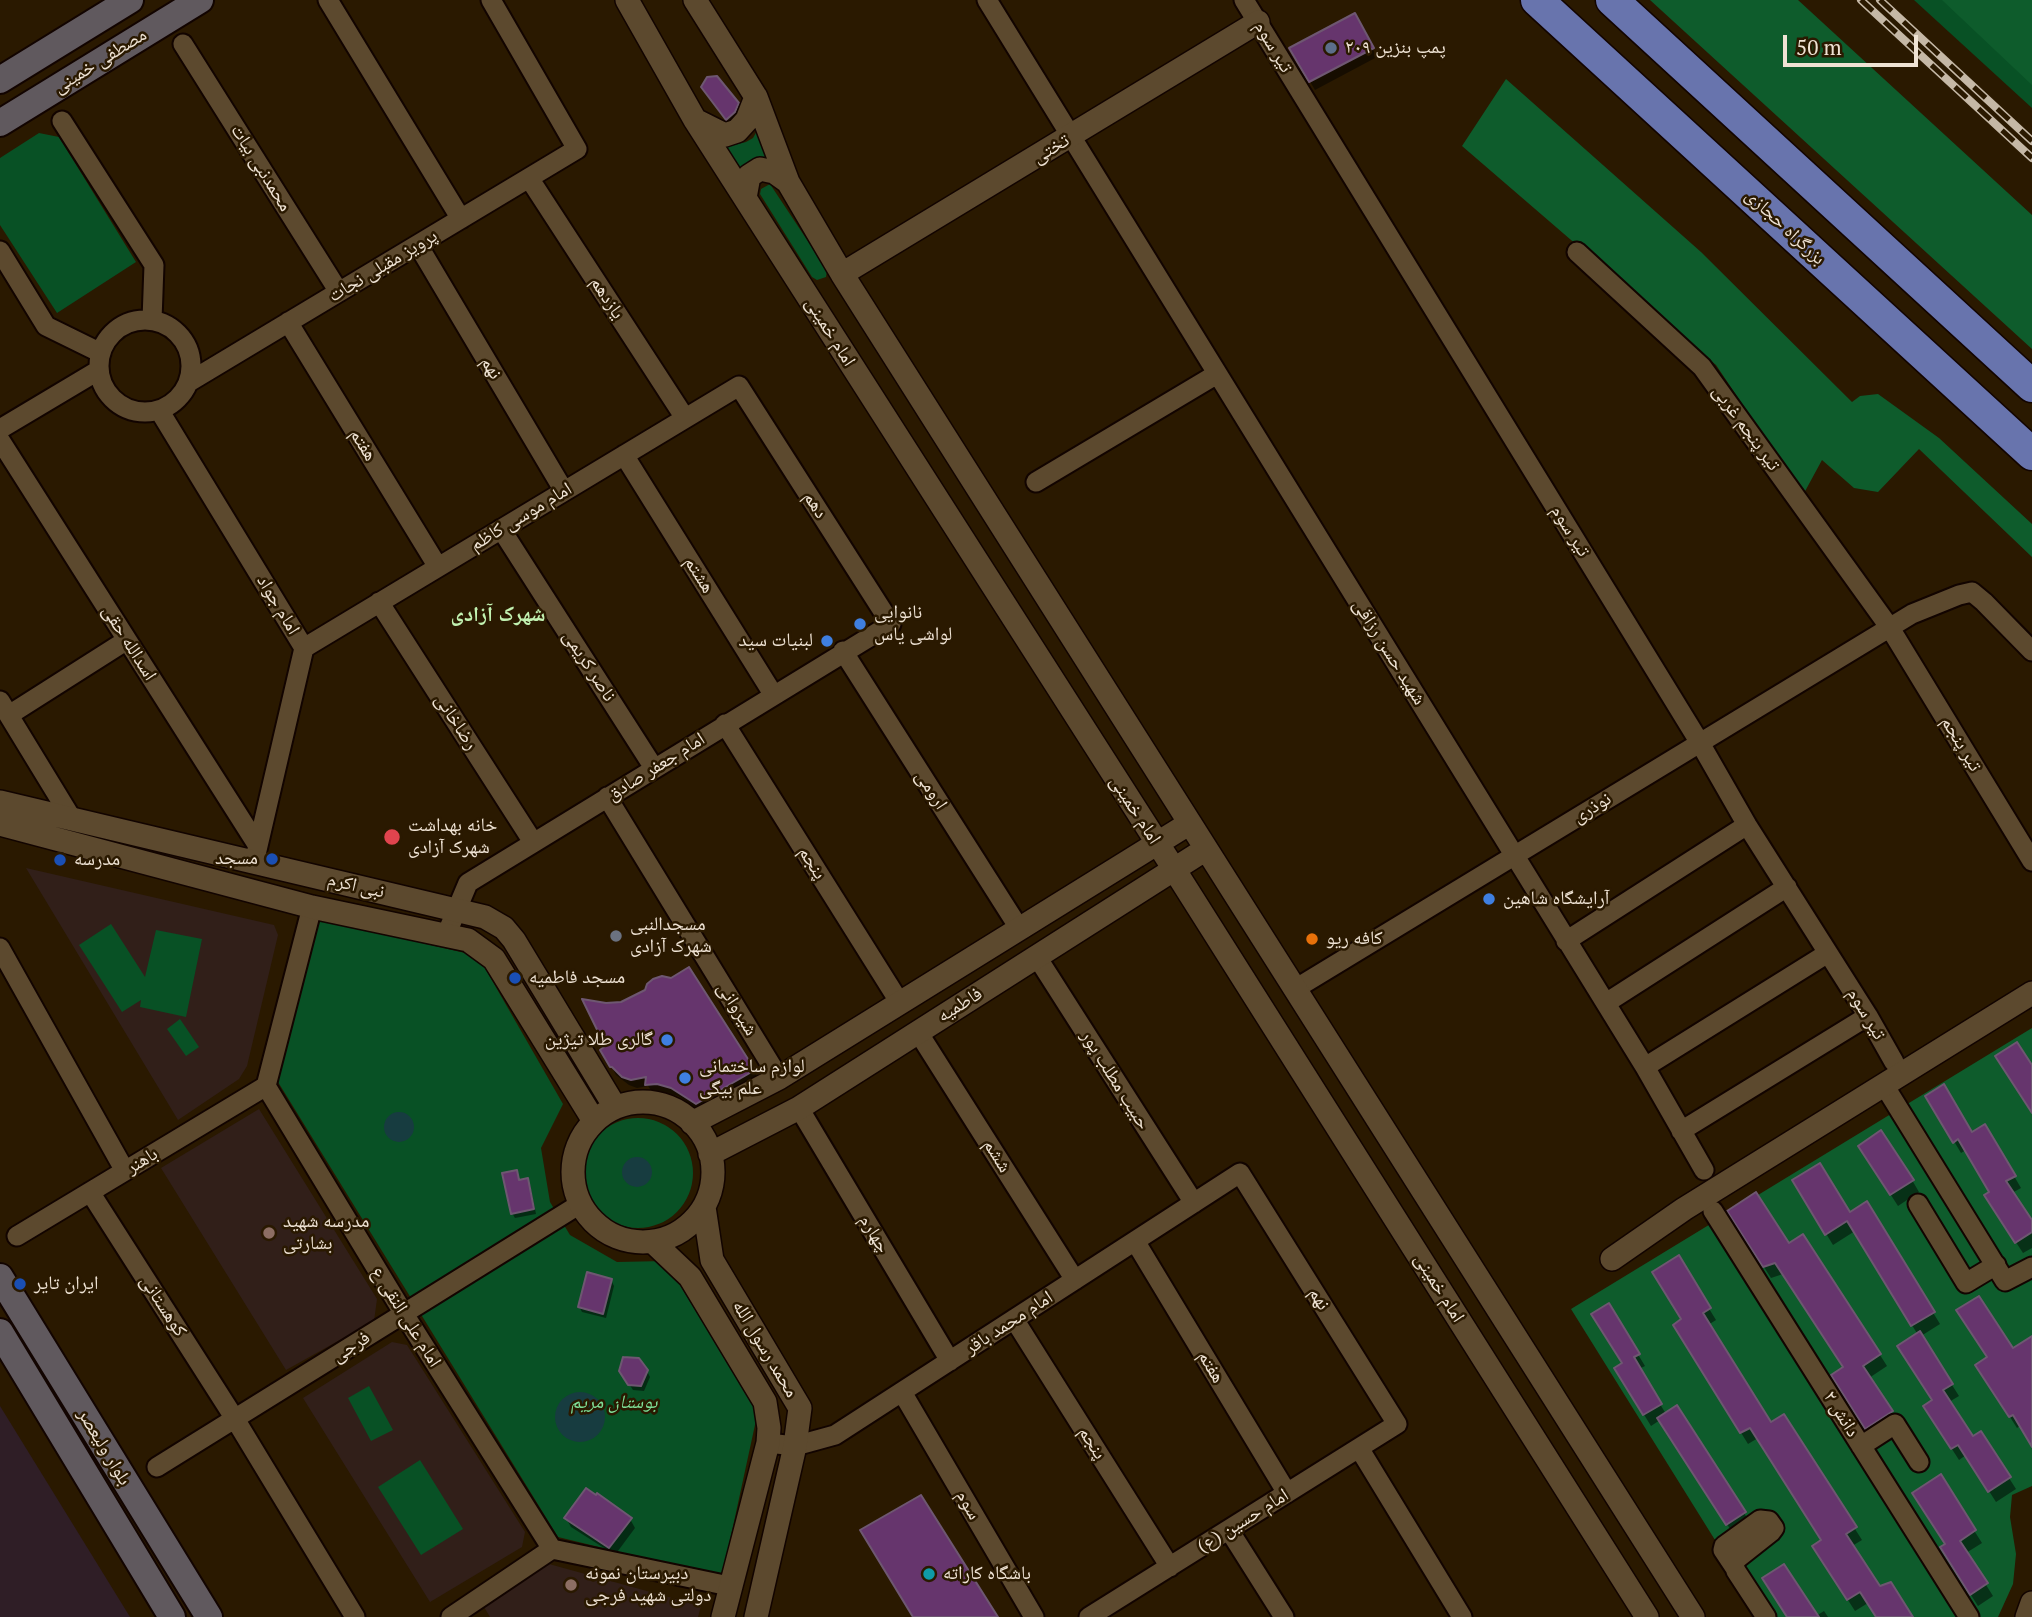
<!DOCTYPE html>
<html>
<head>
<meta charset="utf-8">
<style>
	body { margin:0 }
	#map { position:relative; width:2032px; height:1617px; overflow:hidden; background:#2a1900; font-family:"PT Serif",serif }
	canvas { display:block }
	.scale { position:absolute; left:1783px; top:35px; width:135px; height:32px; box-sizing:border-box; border:4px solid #efe3d4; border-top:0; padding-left:9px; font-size:21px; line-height:24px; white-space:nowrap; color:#efe3d4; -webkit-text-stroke:5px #2a1900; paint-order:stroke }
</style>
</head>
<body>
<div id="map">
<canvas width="2032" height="1617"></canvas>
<div class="scale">50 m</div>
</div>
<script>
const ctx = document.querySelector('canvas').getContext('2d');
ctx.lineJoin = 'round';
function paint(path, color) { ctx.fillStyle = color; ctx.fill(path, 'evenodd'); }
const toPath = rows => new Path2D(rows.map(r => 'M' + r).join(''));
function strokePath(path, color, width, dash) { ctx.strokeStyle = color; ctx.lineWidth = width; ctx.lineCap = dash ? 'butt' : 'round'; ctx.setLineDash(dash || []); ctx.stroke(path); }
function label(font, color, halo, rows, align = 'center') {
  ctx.font = font + ' "PT Serif","Noto Naskh Arabic",serif'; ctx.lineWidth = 5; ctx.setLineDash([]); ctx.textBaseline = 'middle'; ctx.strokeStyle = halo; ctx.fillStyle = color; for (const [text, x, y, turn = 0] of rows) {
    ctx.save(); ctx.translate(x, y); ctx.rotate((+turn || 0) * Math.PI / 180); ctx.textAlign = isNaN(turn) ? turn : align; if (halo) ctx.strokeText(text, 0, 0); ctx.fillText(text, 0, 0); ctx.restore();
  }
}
paint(toPath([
	[0,1406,130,1617,0,1617]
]), '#2f1e26');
paint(toPath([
	[26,868,274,925,278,935,247,1066,239,1079,178,1120],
	[259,1109,377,1299,374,1321,286,1370,161,1168],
	[392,1342,407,1345,525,1532,522,1547,430,1602,303,1398],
	[549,1564,701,1606,698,1617,490,1617,484,1607]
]), '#311f19');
paint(toPath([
	[1914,0,2032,0,2032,108],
	[758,129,780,168,745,180,720,143,730,146,746,142,753,138],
	[39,133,59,137,136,262,57,313,0,225,0,158],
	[770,184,827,270,826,277,817,280,812,277,760,194,761,189],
	[319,919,478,956,563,1104,541,1148,550,1202,570,1235,617,1262,665,1261,758,1411,722,1577,558,1537,278,1082],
	[111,924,145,977,156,930,202,939,186,1017,140,1007,141,1000,122,1012,79,945],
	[180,1019,199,1047,186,1056,167,1029],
	'583 1173a55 55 0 1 1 110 0a55 55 0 1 1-110 0Z',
	[369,1386,393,1430,371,1441,348,1398],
	[420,1460,463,1529,421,1555,378,1487]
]), '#085125');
paint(toPath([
	[1650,0,1798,0,2032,215,2032,349],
	[1942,0,2032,0,2032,85],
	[1506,79,1701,252,1852,402,1860,396,1878,394,1939,438,2032,524,2032,557,1919,449,1878,492,1854,488,1822,460,1803,495,1716,365,1462,146],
	[2032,1028,2032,1486,2012,1495,2010,1517,2016,1554,2013,1584,1998,1617,1763,1617,1571,1309]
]), '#0e5c2c');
paint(toPath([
	'384 1127a15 15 0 1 1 30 0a15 15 0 1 1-30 0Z',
	'622 1172a15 15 0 1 1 30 0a15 15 0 1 1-30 0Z',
	'555 1417a25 25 0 1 1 50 0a25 25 0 1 1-50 0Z'
]), '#173c40');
paint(toPath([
	[1354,15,1377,57,1315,90,1291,49],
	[707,92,737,104,741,109,730,124],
	[603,1051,754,1071,758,1079,701,1112,678,1096,663,1092,652,1092,648,1086,637,1088,629,1085,616,1075],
	[1927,1096,1972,1134,1985,1126,2021,1188,2012,1193,2032,1224,2032,1248,2023,1253,1993,1207,1992,1193,1966,1150,1961,1153],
	[1867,1158,1912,1180,1919,1192,1898,1206],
	[516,1172,520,1182,527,1180,530,1185,536,1214,515,1218,512,1213],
	[1794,1181,1849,1214,1867,1204,1940,1324,1921,1336,1959,1396,1949,1402,1972,1439,2009,1478,2016,1489,1996,1502,1966,1455,1959,1460,1932,1418,1933,1401,1918,1335,1855,1231,1833,1245],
	[1736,1223,1788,1246,1880,1355,1887,1366,1869,1378,1898,1423,1873,1439,1840,1387,1845,1368,1783,1274,1771,1278],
	[1678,1258,1716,1320,1708,1325,1771,1425,1783,1416,1862,1540,1852,1546,1879,1588,1911,1617,1877,1617,1868,1603,1855,1611,1821,1558,1823,1540,1758,1438,1748,1444,1682,1337,1683,1320],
	[611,1280,614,1286,606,1318,582,1312,579,1306],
	[1608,1305,1645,1366,1639,1369,1666,1414,1677,1408,1751,1524,1734,1535,1660,1420,1651,1426,1616,1369,1624,1364],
	[2032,1338,2032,1443,2021,1425,2017,1428,1984,1376,2012,1351],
	[647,1371,650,1377,644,1391,633,1390,624,1376],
	[1940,1477,1982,1543,1966,1553,1993,1596,1978,1606,1948,1559],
	[566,1518,630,1519,635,1528,615,1555,571,1527],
	[1824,1611,1828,1617,1788,1617,1816,1616]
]), '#0007');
const building = toPath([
	[1355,13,1374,48,1309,82,1289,48,1355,13],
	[717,76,739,103,735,112,726,120,701,87,707,77,717,76],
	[689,967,755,1070,696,1104,671,1088,657,1084,645,1085,646,1077,631,1080,622,1077,612,1067,610,1067,600,1050,605,1046,582,999,606,1003,621,1002,645,990,647,984,653,979,662,976,671,978,689,967],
	[2017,1042,2032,1065,2032,1113,1995,1056,2017,1042],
	[1944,1084,1972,1132,1985,1124,2016,1176,2006,1181,2032,1220,2032,1232,2015,1243,1984,1195,1989,1192,1958,1139,1953,1143,1925,1096,1944,1084],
	[1881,1130,1914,1180,1890,1195,1858,1146,1881,1130],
	[1820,1163,1850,1212,1867,1201,1935,1312,1911,1326,1847,1221,1825,1235,1792,1180,1820,1163],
	[517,1170,519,1180,528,1178,534,1209,511,1214,502,1173,517,1170],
	[1756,1192,1789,1243,1803,1234,1881,1354,1863,1366,1893,1411,1865,1429,1831,1375,1843,1367,1775,1263,1763,1267,1727,1211,1756,1192],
	[1679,1255,1711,1308,1703,1313,1771,1422,1784,1414,1857,1527,1846,1534,1880,1586,1891,1582,1913,1617,1876,1617,1860,1592,1847,1600,1812,1546,1821,1540,1750,1428,1740,1433,1673,1325,1681,1319,1652,1272,1679,1255],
	[587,1272,612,1279,603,1314,578,1307,587,1272],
	[1979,1296,2013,1348,2032,1336,2032,1447,2013,1415,2009,1417,1975,1365,1987,1357,1956,1310,1979,1296],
	[1609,1303,1640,1354,1634,1357,1662,1404,1643,1415,1614,1368,1622,1363,1591,1314,1609,1303],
	[1920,1331,1953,1384,1943,1390,1973,1436,1981,1431,2011,1477,1988,1492,1958,1445,1951,1449,1923,1406,1932,1400,1897,1346,1920,1331],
	[623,1357,639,1358,648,1370,641,1386,628,1385,619,1371,623,1357],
	[1677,1405,1746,1512,1726,1525,1657,1418,1677,1405],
	[1941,1474,1976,1530,1960,1541,1988,1583,1970,1595,1940,1547,1945,1544,1912,1493,1941,1474],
	[586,1488,596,1495,597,1493,632,1518,609,1548,564,1518,586,1488],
	[921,1495,998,1617,913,1617,860,1530,921,1495],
	[1784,1564,1819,1617,1787,1617,1762,1578,1784,1564]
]);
paint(building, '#66356d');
strokePath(building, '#6e5771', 2);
const minor = toPath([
	[328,0,461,219],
	[987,0,1645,1067,1704,1170],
	[1244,0,1700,743,1747,825,1868,1016,1894,1062],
	[183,44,339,292],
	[62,121,154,265,152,320],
	[529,178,685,418],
	[418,245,564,491],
	[0,251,46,326,101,353],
	[1577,252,1702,367,1890,628,2032,861],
	'99 366a46 46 0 1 1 92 0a46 46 0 1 1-92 0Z',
	[288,322,438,567],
	[189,382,577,149,491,0],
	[159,410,304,648,254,863],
	[0,429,99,370],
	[0,440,258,846],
	[624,455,773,694],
	[1036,482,1217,374],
	[501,529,654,768],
	[379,602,533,842],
	[304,648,739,386,891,624,468,883,447,933],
	[843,651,1019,928],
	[0,701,72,819],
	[9,715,127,640],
	[725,724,900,1003],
	[607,797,779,1078],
	[312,907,266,1086,404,1314,552,1549,729,1586],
	[1566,941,1747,825],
	[0,948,125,1171],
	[1037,957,1194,1203],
	[1295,989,1912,614,1959,595,1972,592,1984,602,2032,651],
	[1606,1003,1787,887],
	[918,1032,1075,1280],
	[1645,1067,1828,953],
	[1884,1085,2005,1281,2032,1267],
	[799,1108,950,1361],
	[1681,1131,1868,1016],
	[90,1192,235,1419,355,1617],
	[1918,1204,1966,1283,1996,1265],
	[1713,1211,1969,1617],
	[17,1236,266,1086],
	[1135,1241,1287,1493],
	[1014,1319,1170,1567],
	[902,1392,1034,1617],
	[768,1443,795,1446,835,1435,1240,1173,1397,1424,1089,1617],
	[1861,1446,1895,1424,1919,1462],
	[1359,1448,1462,1617],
	[157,1467,580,1204],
	[1229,1530,1284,1617],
	[1735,1568,1723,1550,1724,1546,1760,1520,1769,1521,1774,1528,1771,1532,1733,1562,1736,1571,1766,1617],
	[451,1617,552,1549]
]);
const tertiary = toPath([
	[627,0,695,120,1174,869,1647,1617],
	[695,0,756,97,788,182,842,274,1693,1617],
	[695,120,725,135,737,131,747,120,756,97],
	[745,198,749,176,760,169,774,172,788,182],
	[842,274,1258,22],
	[0,802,485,917,504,928,514,940,615,1107],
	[0,824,312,907,468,940,494,959,594,1121],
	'573 1172a70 70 0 1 1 140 0a70 70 0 1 1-140 0Z',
	[692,1123,779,1078,1190,823],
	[710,1154,799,1108,1206,849],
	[704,1207,712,1260,800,1408,795,1446,756,1617],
	[653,1242,690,1277,765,1402,769,1428,768,1443,723,1617],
	[1612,1259,1684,1209,2032,993],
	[2027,1617,2032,1603]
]);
const secondary = toPath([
	[0,80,130,0],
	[0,123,200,0],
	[0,1277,209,1617],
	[0,1332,172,1617]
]);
const trunk = toPath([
	[1537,0,2032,454],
	[1612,0,2032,386]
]);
strokePath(minor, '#120400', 23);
strokePath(tertiary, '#120400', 26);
strokePath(secondary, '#120400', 30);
strokePath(trunk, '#120400', 35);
strokePath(minor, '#5c492e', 19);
strokePath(tertiary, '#5c492e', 23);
strokePath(secondary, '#60595e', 26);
strokePath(trunk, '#6874ad', 32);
const rail = toPath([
	[1861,0,2032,158],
	[1880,0,2032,141]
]);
strokePath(rail, '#c5b8a6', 8);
strokePath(rail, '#2a1900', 5, [16]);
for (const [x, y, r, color] of [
	[1331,48,7,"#5c6f8a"],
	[860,624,7,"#3f7fe0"],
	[827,641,7,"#3f7fe0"],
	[392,837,9,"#e0444e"],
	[272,859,7,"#1a4fb4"],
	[60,860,7,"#1a4fb4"],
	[1489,899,7,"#3f7fe0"],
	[616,936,7,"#6b7280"],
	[1312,939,7,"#e8710a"],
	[515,978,7,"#1a4fb4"],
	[667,1040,7,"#3f7fe0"],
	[685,1078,7,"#3f7fe0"],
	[269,1233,7,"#8d6e63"],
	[20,1284,7,"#1a4fb4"],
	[929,1574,7,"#0f9aa8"],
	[571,1585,7,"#8d6e63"]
]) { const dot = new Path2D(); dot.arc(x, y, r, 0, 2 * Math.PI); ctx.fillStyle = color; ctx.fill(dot); strokePath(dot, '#2a1900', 2.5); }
label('19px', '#efe3d4', '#2a1900', [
	["تیر سوم",1273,47,59],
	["مصطفی خمینی",100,61,-32],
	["تختی",1051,149,-31],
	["محمدنبی بیات",261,168,58],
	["بزرگراه حجازی",1785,227,43],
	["پرویز مقبلی نجات",383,266,-31],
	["یازدهم",607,298,57],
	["امام خمینی",830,332,58],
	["نهم",491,368,59],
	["تیر پنجم غربی",1746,428,54],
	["هفتم",363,445,58],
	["دهم",815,505,57],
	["امام موسی کاظم",521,517,-31],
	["تیر سوم",1570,531,58],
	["هشتم",699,575,58],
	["امام جواد",278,605,59],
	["اسدالله حقی",129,643,58],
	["شهید حسن رزاقی",1389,652,58],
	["ناصر کریمی",589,666,57],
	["رضاخانی",456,722,57],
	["تیر پنجم",1961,744,59],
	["امام جعفر صادق",656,767,-32],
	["ارومی",931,790,57],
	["نوذری",1592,808,-31],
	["امام خمینی",1135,810,57],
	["پنجم",812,863,58],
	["نبی اکرم",356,886,13],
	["فاطمیه",960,1005,-32],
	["شیروانی",737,1009,58],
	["تیر سوم",1866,1014,59],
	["حبیب مطلب پور",1115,1080,58],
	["ششم",997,1156,58],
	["باهنر",142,1161,-31],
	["چهارم",874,1234,59],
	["امام خمینی",1439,1288,58],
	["نهم",1319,1299,58],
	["کوهستانی",163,1306,57],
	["امام علی النقی ع",406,1317,58],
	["امام محمد باقر",1009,1323,-33],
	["فرجی",351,1347,-32],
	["محمد رسول الله",765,1349,59],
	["هفتم",1211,1367,59],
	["دانش ۲",1841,1414,58],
	["پنجم",1092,1443,58],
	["بلوار ولیعصر",104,1447,59],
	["سوم",968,1505,60],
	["امام حسین (ع)",1243,1521,-32]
]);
label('19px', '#efe3d4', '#2a1900', [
	["پمپ بنزین ۲۰۹",1345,48],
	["نانوایی",874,613],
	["لواشی یاس",874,635],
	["لبنیات سید",813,641,"right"],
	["خانه بهداشت",408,826],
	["شهرک آزادی",408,848],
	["مسجد",258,859,"right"],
	["مدرسه",74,860],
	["آرایشگاه شاهین",1503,899],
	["مسجدالنبی",630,925],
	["شهرک آزادی",630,947],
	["کافه ریو",1326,939],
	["مسجد فاطمیه",529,978],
	["گالری طلا تیژین",653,1040,"right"],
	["لوازم ساختمانی",699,1067],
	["علم بیگی",699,1089],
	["مدرسه شهید",283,1222],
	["بشارتی",283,1244],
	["ایران تایر",34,1284],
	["دبیرستان نمونه",585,1574],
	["دولتی شهید فرجی",585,1596],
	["باشگاه کاراته",943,1574]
], 'left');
label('italic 19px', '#7ede96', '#2a1900', [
	["بوستان مریم",614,1403]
]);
label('bold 21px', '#c2f2b1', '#2a1900', [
	["شهرک آزادی",498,615]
]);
</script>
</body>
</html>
